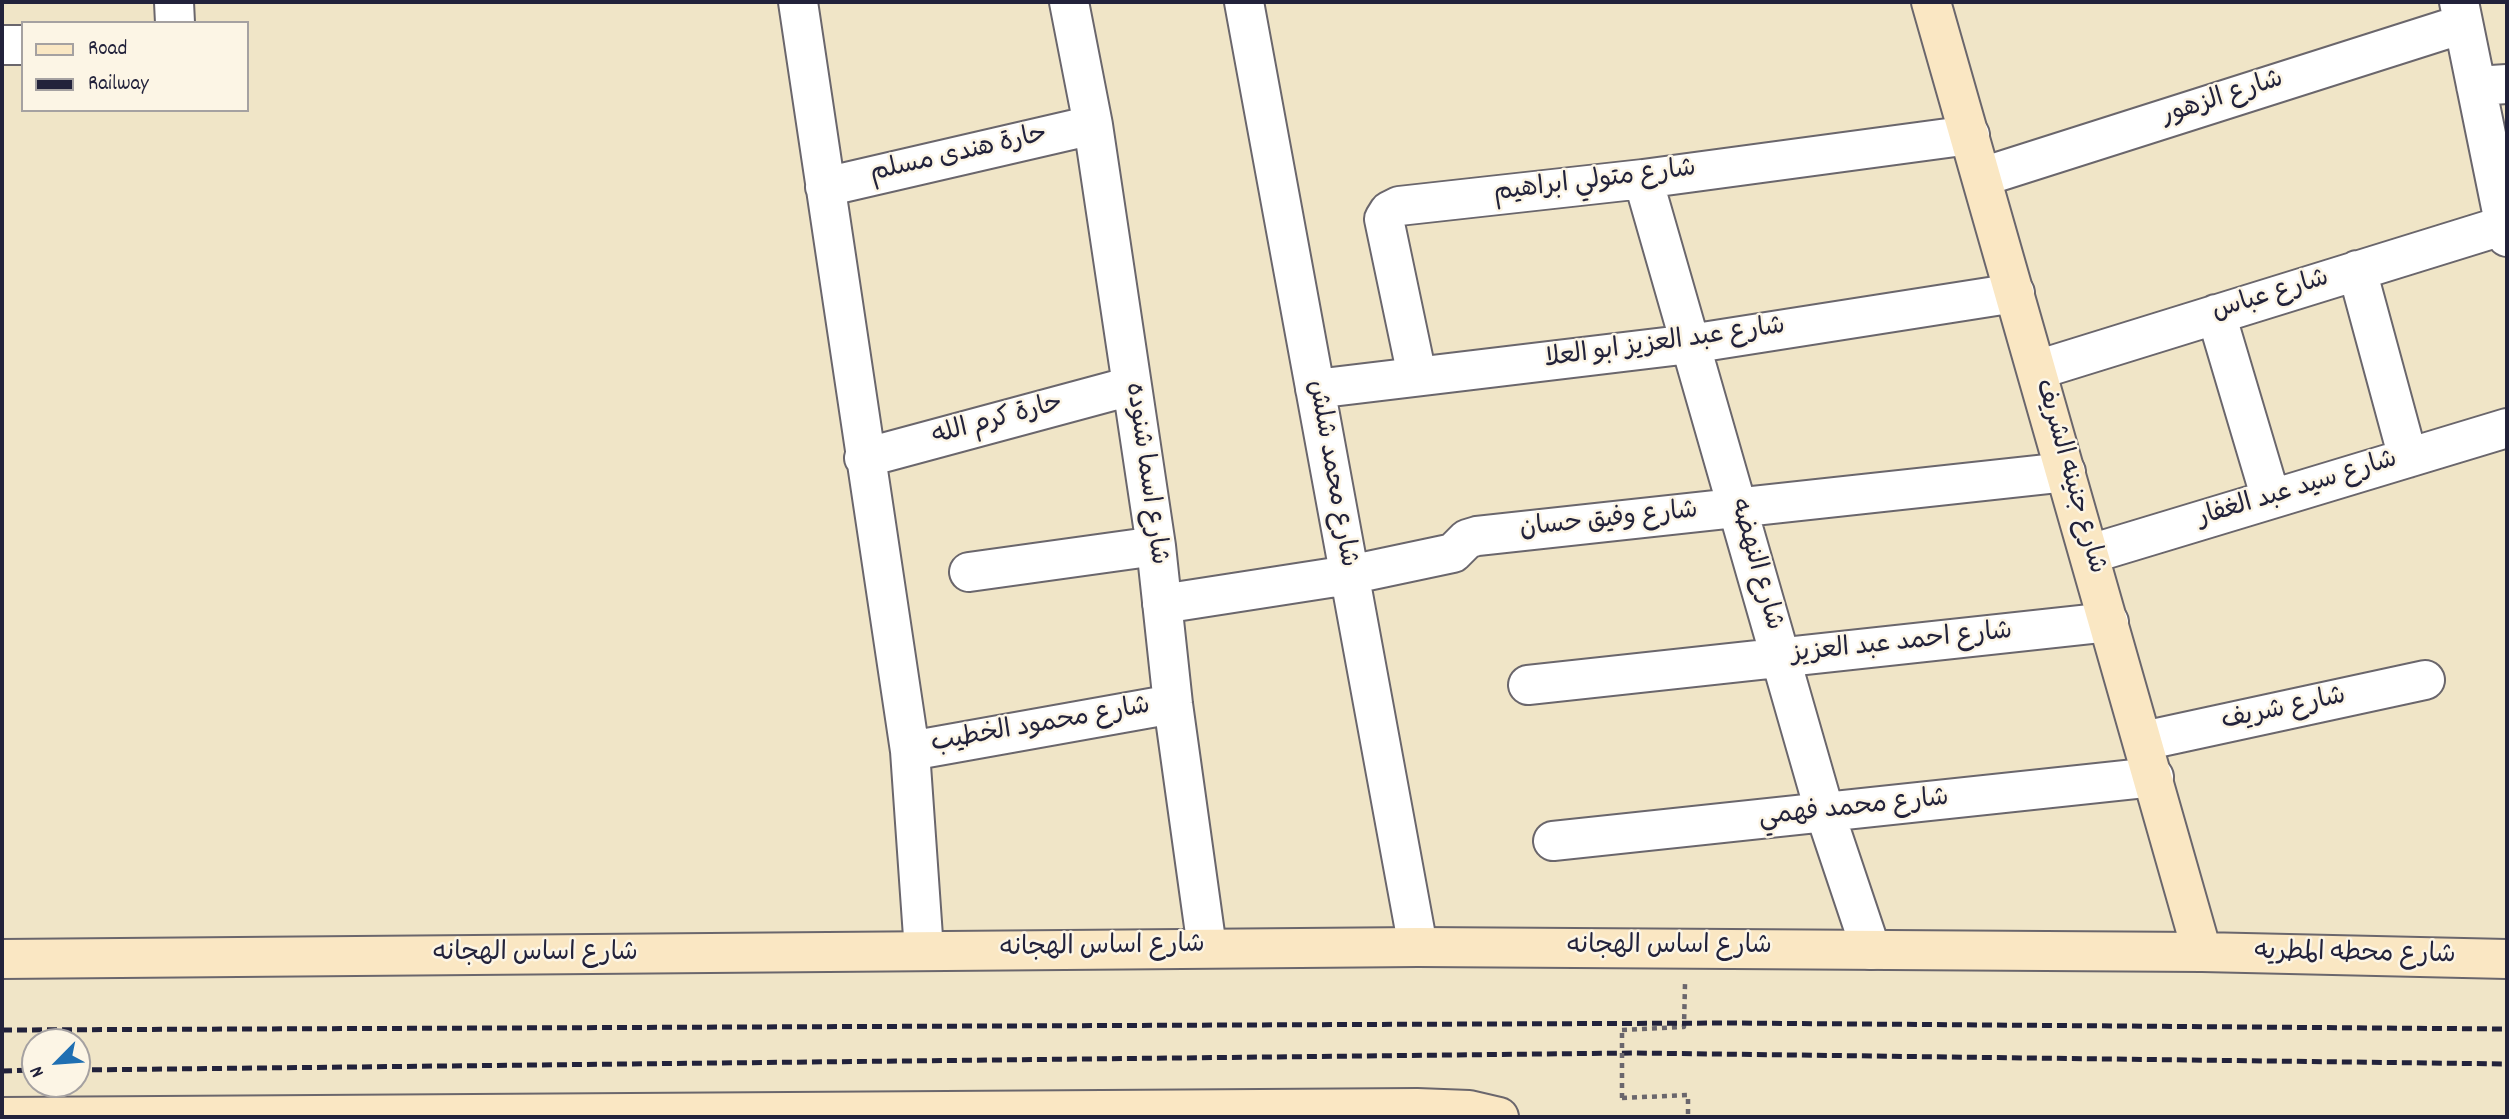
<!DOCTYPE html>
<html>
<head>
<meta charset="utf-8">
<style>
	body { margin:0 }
	#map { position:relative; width:2509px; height:1119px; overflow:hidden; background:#f0e5c7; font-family:Dekko,sans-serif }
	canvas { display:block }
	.frame { position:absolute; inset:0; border:4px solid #22223b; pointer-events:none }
	.legend { position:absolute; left:21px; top:21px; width:228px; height:91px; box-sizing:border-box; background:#fcf5e5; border:2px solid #a5a1a1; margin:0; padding:9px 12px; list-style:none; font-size:21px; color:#22223b }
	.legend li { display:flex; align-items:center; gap:14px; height:35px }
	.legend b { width:35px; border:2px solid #a5a1a1 }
	.north { position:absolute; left:21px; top:1028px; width:70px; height:70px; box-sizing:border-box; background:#fcf5e5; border:2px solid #a5a1a1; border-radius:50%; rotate:245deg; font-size:19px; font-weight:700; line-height:28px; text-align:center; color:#22223b }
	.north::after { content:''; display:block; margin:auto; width:24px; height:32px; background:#1f6fb2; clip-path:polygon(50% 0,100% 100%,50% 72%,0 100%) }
</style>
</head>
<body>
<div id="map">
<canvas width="2509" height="1119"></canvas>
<div class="frame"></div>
<ul class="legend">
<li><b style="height:9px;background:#fae7c3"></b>Road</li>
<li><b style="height:9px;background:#22223b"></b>Railway</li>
</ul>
<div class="north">N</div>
</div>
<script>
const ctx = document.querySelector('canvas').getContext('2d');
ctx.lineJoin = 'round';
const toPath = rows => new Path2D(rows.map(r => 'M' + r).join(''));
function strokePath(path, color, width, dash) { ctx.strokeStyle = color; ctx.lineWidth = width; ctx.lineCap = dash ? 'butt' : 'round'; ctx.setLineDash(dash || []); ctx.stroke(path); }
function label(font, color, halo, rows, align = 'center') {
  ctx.font = font + ' Dekko,"Playpen Sans Arabic",sans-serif'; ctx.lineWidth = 5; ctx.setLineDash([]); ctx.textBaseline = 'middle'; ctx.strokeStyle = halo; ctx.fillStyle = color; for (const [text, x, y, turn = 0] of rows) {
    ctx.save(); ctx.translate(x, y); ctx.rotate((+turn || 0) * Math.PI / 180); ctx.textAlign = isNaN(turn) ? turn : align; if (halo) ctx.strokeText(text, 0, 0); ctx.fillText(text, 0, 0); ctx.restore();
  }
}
const street = toPath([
	[174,2,175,23],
	[798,2,910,751,924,951],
	[1069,2,1093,125,1156,546,1173,704,1207,948],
	[1244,2,1418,947],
	[2459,2,2507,237],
	[2,45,23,45],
	[2476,86,2507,84],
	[1982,177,2463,24],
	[1643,179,1825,813,1871,950],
	[825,187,1093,125],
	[2357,270,2408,458],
	[2216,314,2271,499],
	[2037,370,2505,225],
	[1417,376,1384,219,1389,211,1399,206,1643,179,1970,135],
	[1315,389,1690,344,2015,293],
	[864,458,1131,386],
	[2090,554,2507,428],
	[969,572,1156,546],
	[1162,604,1349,575,1453,553,1467,539,1477,536,2066,472],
	[1528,685,2109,622],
	[2143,741,2425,680],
	[910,751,1173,704],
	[1553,841,2154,777]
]);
const secondary = toPath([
	[1931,2,2202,952],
	[2,959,1418,947,2202,952,2507,959],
	[2,1117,1417,1108,1469,1110,1499,1117]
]);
strokePath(street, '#6a666c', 42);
strokePath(secondary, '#6a666c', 42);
strokePath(toPath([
	[1622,1030,1684,1027,1685,984],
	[1622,1098,1688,1095,1688,1117]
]), '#6a666c', 4.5, [5, 5]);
strokePath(street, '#fff', 38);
strokePath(secondary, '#fae7c3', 38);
strokePath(toPath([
	[2,1030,1731,1023,2507,1029],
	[77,1070,1634,1053,2507,1064],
	[2,1071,35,1070]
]), '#22223b', 5, [10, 5]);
strokePath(toPath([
	[1622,1098,1622,1030]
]), '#6a666c', 4.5, [5, 5]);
label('26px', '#22223b', '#fcf5e5', [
	["شارع الزهور",2223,100,-18],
	["حارة هندى مسلم",959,156,-13],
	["شارع متولي ابراهيم",1595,183,-7],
	["شارع عباس",2271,297,-17],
	["شارع عبد العزيز ابو العلا",1665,345,-8],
	["حارة كرم الله",998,422,-15],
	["شارع اسما شنوده",1144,474,82],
	["شارع محمد شلش",1330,474,80],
	["شارع جنينه الشريف",2068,477,74],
	["شارع سيد عبد الغفار",2298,491,-17],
	["شارع وفيق حسان",1609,522,-6],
	["شارع النهضه",1754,565,74],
	["شارع احمد عبد العزيز",1902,645,-6],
	["شارع شريف",2284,711,-12],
	["شارع محمود الخطيب",1041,727,-10],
	["شارع محمد فهمي",1854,810,-6],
	["شارع اساس الهجانه",1669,948],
	["شارع اساس الهجانه",1102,949,-1],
	["شارع اساس الهجانه",535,955],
	["شارع محطه المطريه",2355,956,1]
]);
</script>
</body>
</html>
